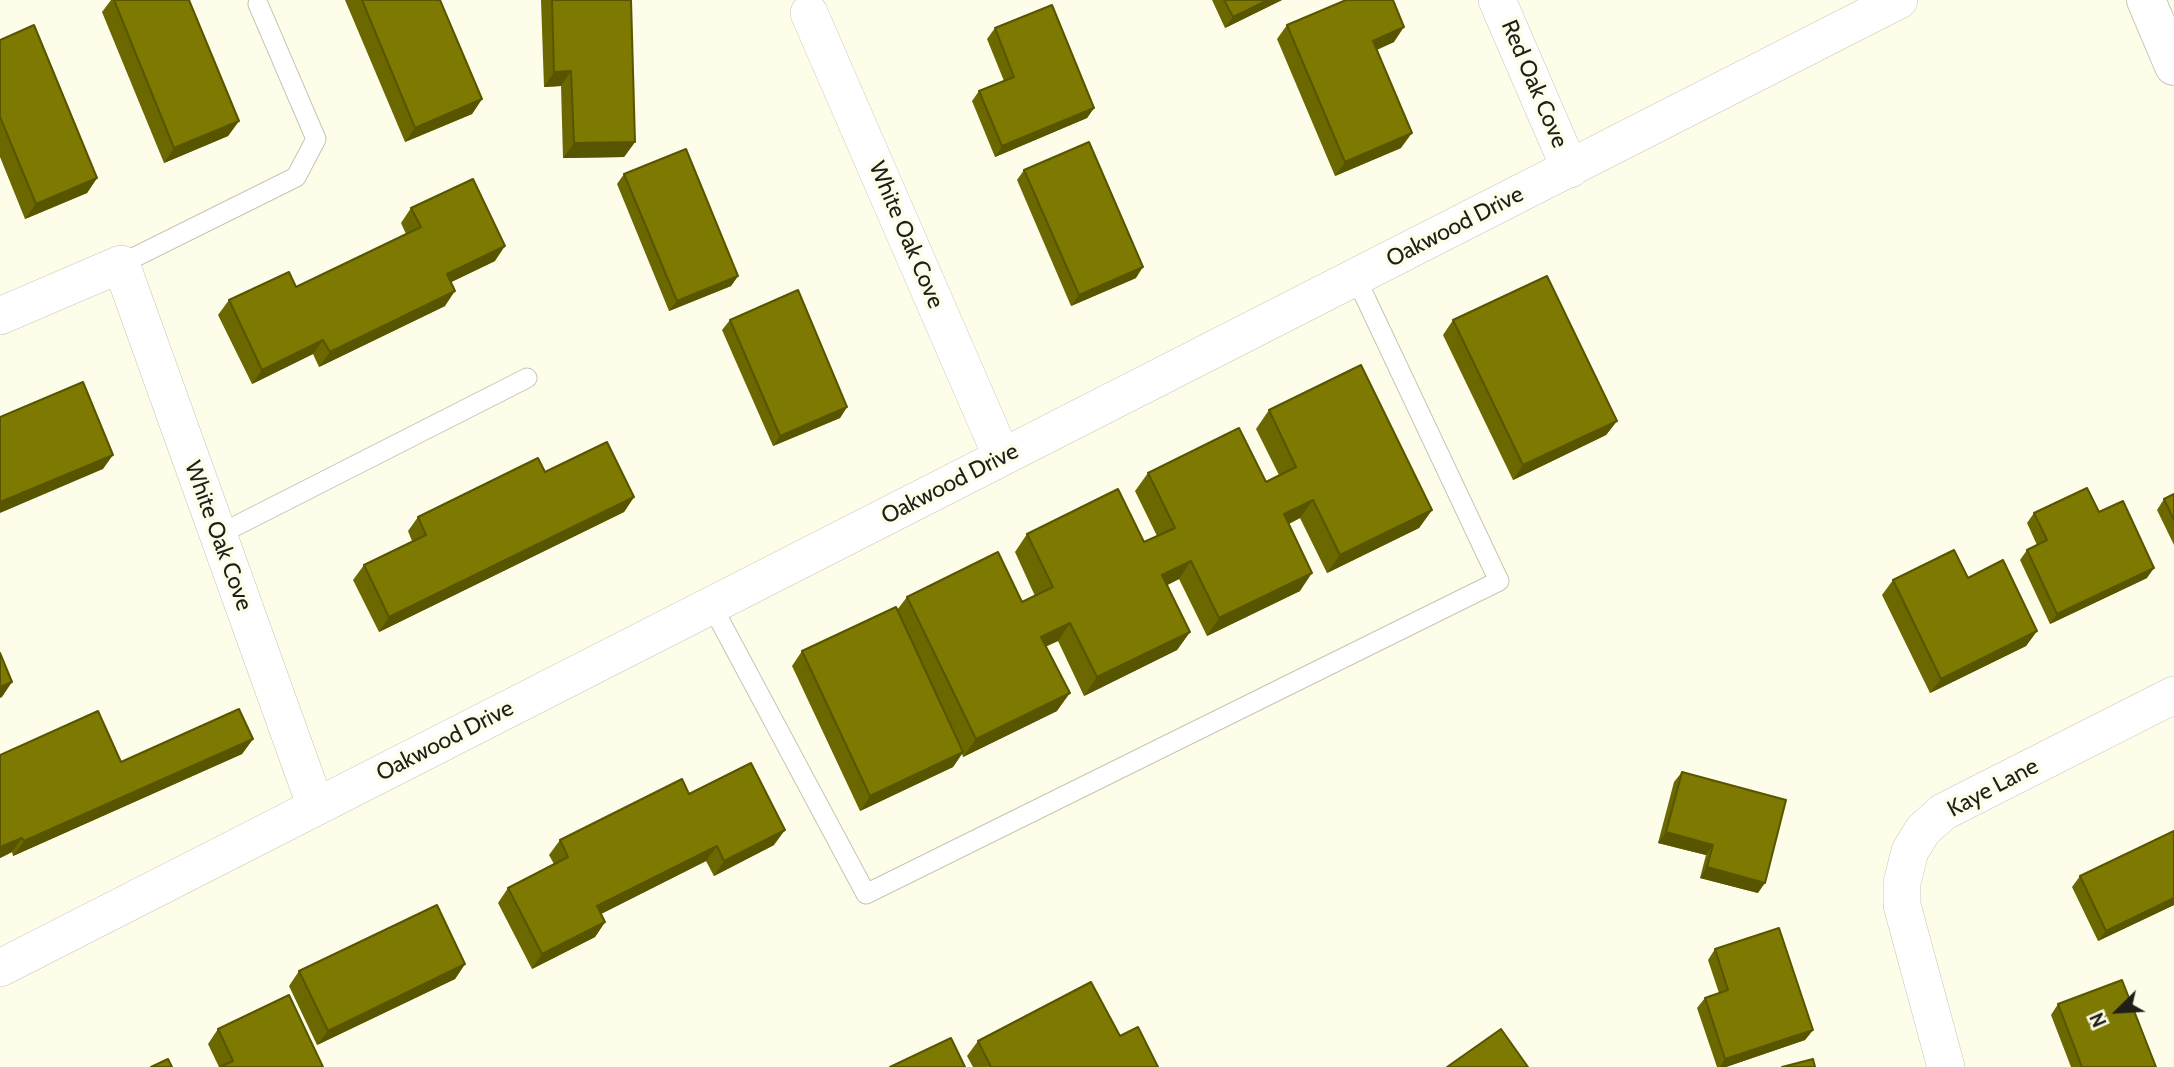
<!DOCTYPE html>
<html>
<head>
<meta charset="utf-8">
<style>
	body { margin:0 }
	#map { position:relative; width:2174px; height:1067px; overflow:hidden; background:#fdfdea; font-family:Cabin,sans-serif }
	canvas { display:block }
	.north { position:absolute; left:2083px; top:976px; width:70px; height:70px; -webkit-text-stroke:5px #fdfdea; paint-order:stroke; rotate:246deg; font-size:19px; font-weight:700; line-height:28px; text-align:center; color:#1f1f18 }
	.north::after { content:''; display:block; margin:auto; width:24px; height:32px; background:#1f1f18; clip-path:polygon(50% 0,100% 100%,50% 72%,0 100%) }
</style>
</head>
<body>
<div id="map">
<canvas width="2174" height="1067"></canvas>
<div class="north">N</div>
</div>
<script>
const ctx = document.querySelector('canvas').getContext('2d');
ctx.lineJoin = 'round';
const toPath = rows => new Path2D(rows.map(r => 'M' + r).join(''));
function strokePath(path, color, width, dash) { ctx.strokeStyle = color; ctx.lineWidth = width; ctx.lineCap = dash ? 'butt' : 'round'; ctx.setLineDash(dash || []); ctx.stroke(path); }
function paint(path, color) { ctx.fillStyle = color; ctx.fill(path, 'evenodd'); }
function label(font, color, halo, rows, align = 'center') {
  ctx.font = font + ' Cabin,sans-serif'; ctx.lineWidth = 7; ctx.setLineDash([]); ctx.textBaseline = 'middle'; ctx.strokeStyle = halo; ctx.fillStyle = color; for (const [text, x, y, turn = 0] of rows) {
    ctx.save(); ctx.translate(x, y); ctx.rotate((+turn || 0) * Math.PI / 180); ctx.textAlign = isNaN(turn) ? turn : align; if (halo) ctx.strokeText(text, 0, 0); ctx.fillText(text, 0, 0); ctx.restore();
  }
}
const service = toPath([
	[121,264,296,177,316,139,258,4],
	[218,535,527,378],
	[712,606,866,894,1499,581,1356,278]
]);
const minor = toPath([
	[1497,0,1570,169],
	[809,13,1002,457],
	[0,316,121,264,316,807],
	[0,968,1899,0],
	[1946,1067,1902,905,1902,883,1910,851,1923,830,1943,812,2174,695]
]);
const tertiary = toPath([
	[2146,0,2174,66]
]);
strokePath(service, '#c6c6b4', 21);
strokePath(minor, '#c6c6b4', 38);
strokePath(tertiary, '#c6c6b4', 40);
strokePath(service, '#fff', 19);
strokePath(minor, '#fff', 37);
strokePath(tertiary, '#fff', 38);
paint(toPath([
	[111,0,189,0,239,121,228,136,164,163,102,12],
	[345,0,440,0,482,99,472,114,405,142],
	[541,0,631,0,635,142,624,157,563,158,561,86,544,87],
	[1212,0,1282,0,1225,28],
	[1287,25,1394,42,1377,50,1401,148,1335,176,1277,39],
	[995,28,1094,108,1087,118,995,157,972,101,979,91,1004,81,987,39],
	[0,40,97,178,87,193,25,219,0,157],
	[1024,170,1136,278,1071,306,1017,180],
	[624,174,738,276,731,286,669,311,617,184],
	[411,208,495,261,451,282,445,306,319,367,313,354,252,384,218,315,229,300,296,287,406,234,401,223],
	[730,320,847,407,840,418,773,446,722,330],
	[1453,320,1617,421,1606,435,1513,480,1443,335],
	[1269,410,1432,510,1419,528,1327,573,1300,518,1289,524,1300,591,1207,636,1179,579,1167,585,1190,632,1177,650,1084,696,1058,641,1046,646,1057,711,963,757,962,754,953,767,860,811,792,666,802,651,897,610,907,597,1022,602,1035,596,1015,552,1027,534,1144,542,1157,536,1135,491,1148,473,1266,482,1279,475,1256,429],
	[545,472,634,497,624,512,379,632,353,580,364,565,412,541,408,531,418,517],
	[2174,494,2174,545,2157,510,2164,499],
	[2099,512,2147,578,2050,624,2020,560,2027,550,2037,545,2027,523,2034,513],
	[1968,578,2037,631,2026,646,1930,693,1882,595,1893,580],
	[253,739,242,754,13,856,12,852,0,858,0,755,121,762],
	[1682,772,1758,893,1700,878,1706,855,1658,843,1674,782],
	[689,794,774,845,714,876,706,861,601,914,605,922,595,937,532,969,498,903,508,888,554,864,549,855,560,840],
	[2174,831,2174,905,2098,941,2072,887,2080,876],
	[1715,949,1813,1030,1805,1040,1726,1067,1717,1067,1697,1008,1705,998,1719,993,1708,960],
	[465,964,455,979,317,1045,289,986,299,971],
	[2058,1004,2156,1067,2071,1067,2051,1015],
	[218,1029,323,1067,219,1067,208,1044],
	[1120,1036,1158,1067,973,1067,967,1056,978,1041]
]), '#6c6800');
paint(toPath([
	[1268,0,1282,0,1225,28,1233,17],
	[1404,27,1394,42,1363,55,1373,41],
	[571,71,561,86,544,87,554,72],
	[482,99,472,114,405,142,415,128],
	[1094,108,1087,118,995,157,1002,146],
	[239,121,228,136,164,163,174,148],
	[1412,133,1401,148,1335,176,1345,162],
	[635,142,624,157,563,158,574,143],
	[97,178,87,193,25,219,36,204],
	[505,246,495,261,437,289,447,274],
	[1143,267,1136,278,1071,306,1079,295],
	[738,276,731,286,669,311,677,301],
	[455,291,445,306,319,367,330,352],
	[323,340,313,354,252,384,262,370],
	[847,407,840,418,773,446,780,436],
	[1617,421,1606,435,1513,480,1523,465],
	[113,455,103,469,0,513,0,502],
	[634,497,624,512,379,632,389,617],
	[1313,500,1300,518,1271,532,1284,514],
	[1432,510,1419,528,1327,573,1340,555],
	[1191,561,1179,579,1150,594,1162,575],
	[2154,568,2147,578,2050,624,2057,614],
	[1312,573,1300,591,1207,636,1219,618],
	[1070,623,1058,641,1028,655,1041,637],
	[2037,631,2026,646,1930,693,1941,679],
	[1190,632,1177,650,1084,696,1097,677],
	[12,682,2,697,0,698,0,687],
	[1070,693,1057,711,963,757,976,739],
	[253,739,242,754,13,856,24,841],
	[963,752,953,767,860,811,870,796],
	[785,830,774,845,714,876,724,861],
	[1666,832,1713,845,1706,855,1658,843],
	[22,838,12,852,0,858,0,847],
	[717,846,706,861,587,921,597,906],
	[1707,867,1765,883,1758,893,1700,878],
	[2174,898,2174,905,2098,941,2106,931],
	[605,922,595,937,532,969,542,954],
	[465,964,455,979,317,1045,328,1031],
	[1813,1030,1805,1040,1726,1067,1720,1067,1725,1059]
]), '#585500');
const building = toPath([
	[114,0,189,0,239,121,174,148,114,0],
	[362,0,440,0,482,99,415,128,362,0],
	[552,0,631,0,635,142,574,143,571,71,554,72,552,0],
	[1224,0,1268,0,1233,17,1224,0],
	[1346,0,1393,0,1404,27,1373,41,1412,133,1345,162,1287,25,1346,0],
	[1052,5,1094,108,1002,146,979,91,1014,77,995,28,1052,5],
	[34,25,97,178,36,204,0,117,0,40,34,25],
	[1089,142,1143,267,1079,295,1024,170,1089,142],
	[686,149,738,276,677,301,624,174,686,149],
	[473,179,505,246,447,274,455,291,330,352,323,340,262,370,229,300,289,272,296,287,421,227,411,208,473,179],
	[1547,276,1617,421,1523,465,1453,320,1547,276],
	[798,290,847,407,780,436,730,320,798,290],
	[1361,365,1432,510,1340,555,1313,500,1284,514,1312,573,1219,618,1191,561,1162,575,1190,632,1097,677,1070,623,1041,637,1070,693,976,739,907,597,998,552,1022,602,1053,587,1027,534,1118,489,1144,542,1175,528,1148,473,1239,428,1266,482,1296,467,1269,410,1361,365],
	[83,382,113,455,0,502,0,417,83,382],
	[607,442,634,497,389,617,364,565,426,535,418,517,538,458,545,472,607,442],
	[2087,488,2099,512,2123,501,2154,568,2057,614,2027,550,2047,540,2034,513,2087,488],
	[2174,494,2174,520,2164,499,2174,494],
	[1954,550,1968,578,2003,560,2037,631,1941,679,1893,580,1954,550],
	[896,607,963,752,870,796,802,651,896,607],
	[0,653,12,682,0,687,0,653],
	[239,709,253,739,24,841,22,838,0,847,0,755,98,711,121,762,239,709],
	[751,763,785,830,724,861,717,846,597,906,605,922,542,954,508,888,568,857,560,840,682,779,689,794,751,763],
	[1682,772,1786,800,1765,883,1707,867,1713,845,1666,832,1682,772],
	[2174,831,2174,898,2106,931,2080,876,2174,831],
	[437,905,465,964,328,1031,299,971,437,905],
	[1779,928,1813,1030,1725,1059,1705,998,1728,990,1715,949,1779,928],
	[2122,980,2156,1067,2082,1067,2058,1004,2122,980],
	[1091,982,1120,1036,1138,1027,1158,1067,991,1067,978,1041,1091,982],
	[289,995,323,1067,220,1067,233,1061,218,1029,289,995],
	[1501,1029,1528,1067,1447,1067,1501,1029],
	[951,1038,965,1067,890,1067,951,1038],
	[168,1059,172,1067,151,1067,168,1059],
	[1813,1059,1815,1067,1782,1067,1813,1059]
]);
paint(building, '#7e7900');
strokePath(building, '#585500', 2);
label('23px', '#1f1f18', '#fdfdea', [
	["Red Oak Cove",1534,84,67],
	["Oakwood Drive",1455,227,-27],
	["White Oak Cove",906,235,67],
	["Oakwood Drive",950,484,-27],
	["White Oak Cove",218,536,70],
	["Oakwood Drive",445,741,-27],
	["Kaye Lane",1993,788,-28]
]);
</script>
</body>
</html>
